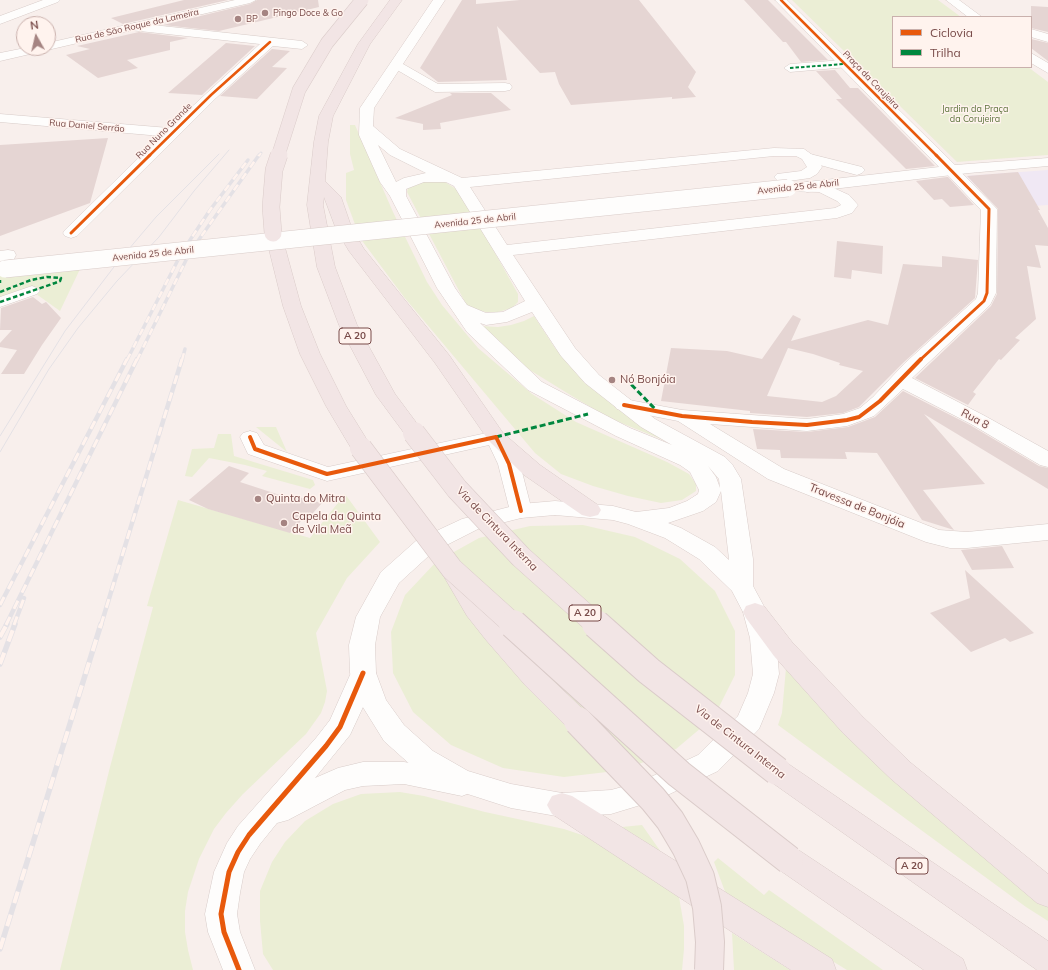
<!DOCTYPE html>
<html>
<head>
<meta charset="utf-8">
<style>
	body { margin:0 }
	#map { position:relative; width:1048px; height:970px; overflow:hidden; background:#f8efec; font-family:Mulish,sans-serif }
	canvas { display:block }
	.legend { position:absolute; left:892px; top:16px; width:140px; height:52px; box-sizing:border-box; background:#fff3ee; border:1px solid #c9b0ac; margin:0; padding:5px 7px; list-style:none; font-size:12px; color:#794b49 }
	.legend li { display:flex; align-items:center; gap:8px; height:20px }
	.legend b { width:20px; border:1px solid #c9b0ac }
	.north { position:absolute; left:16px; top:16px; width:40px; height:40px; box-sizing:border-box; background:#fff3ee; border:1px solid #c9b0ac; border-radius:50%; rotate:352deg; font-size:11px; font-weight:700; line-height:16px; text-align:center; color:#794b49 }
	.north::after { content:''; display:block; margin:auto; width:14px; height:18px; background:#a58482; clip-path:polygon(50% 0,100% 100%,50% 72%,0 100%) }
</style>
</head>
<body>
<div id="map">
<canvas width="1048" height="970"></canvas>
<ul class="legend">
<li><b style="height:5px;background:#e8590c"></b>Ciclovia</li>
<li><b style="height:5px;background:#00873e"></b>Trilha</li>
</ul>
<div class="north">N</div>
</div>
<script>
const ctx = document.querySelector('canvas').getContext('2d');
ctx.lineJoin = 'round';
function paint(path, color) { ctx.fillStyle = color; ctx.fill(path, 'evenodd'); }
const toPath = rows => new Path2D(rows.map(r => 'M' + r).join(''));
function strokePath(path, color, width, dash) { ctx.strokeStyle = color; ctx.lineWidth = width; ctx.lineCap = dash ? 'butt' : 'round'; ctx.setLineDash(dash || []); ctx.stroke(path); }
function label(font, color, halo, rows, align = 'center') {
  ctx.font = font + ' Mulish,sans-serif'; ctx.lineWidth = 3; ctx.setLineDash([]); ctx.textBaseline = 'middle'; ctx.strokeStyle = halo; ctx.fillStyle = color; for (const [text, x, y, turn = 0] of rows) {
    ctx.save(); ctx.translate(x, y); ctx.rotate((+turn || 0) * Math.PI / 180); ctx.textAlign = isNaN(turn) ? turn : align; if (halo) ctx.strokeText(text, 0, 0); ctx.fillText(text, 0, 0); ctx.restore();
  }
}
paint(toPath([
	[1048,170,1048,205,999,208,966,176]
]), '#f0e8f4');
paint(toPath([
	[792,0,938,0,961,17,893,17,893,67,1028,67,1048,82,1048,155,957,162],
	[350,125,355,125,393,212,427,282,442,305,478,348,532,394,576,422,667,462,689,474,696,484,696,491,682,500,661,503,628,496,593,486,561,474,535,453,404,297,360,238,346,200,346,173,354,170,350,154],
	[417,182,445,182,461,192,518,294,518,302,512,308,498,312,486,312,474,310,466,304,407,192,408,188],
	[81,267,60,311,32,291,0,300,0,274],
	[534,316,555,348,588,383,678,446,609,418,572,396,520,364,481,326,498,327,511,325,524,321],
	[256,427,276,427,287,452],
	[218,434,231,434,234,456,313,480,315,485,310,489,262,476,267,471,245,465,209,458,192,477,185,476,192,449,214,448],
	[345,494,380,542,347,578,316,633,327,691,325,702,321,713,306,734,243,794,226,813,214,829,199,859,188,892,185,911,185,932,188,950,193,970,60,970,110,767,153,607,147,606,178,500,310,538],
	[583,525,635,537,680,559,715,591,735,631,735,675,714,717,676,749,624,770,564,777,503,768,451,745,413,712,393,673,391,632,405,595,436,562,479,538,530,526],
	[786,668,1048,905,1048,921,1026,907,778,725,782,713],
	[400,792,424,796,485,812,564,829,588,837,678,891,684,926,684,949,682,970,273,970,263,954,260,921,260,891,272,862,285,842,305,821,333,804,361,794],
	[642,825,661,852,622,827],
	[718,858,764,895,769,890,883,970,847,970,727,897,714,862],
	[732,933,790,970,734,970]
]), '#ebeed5');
paint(toPath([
	[184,0,228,0,123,24,111,18],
	[257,0,318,0,319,7,219,31,163,25,250,4],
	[462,0,476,0,476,4,520,0,639,0,696,72,688,87,696,97,672,99,672,97,571,105,559,84,555,72,540,73,497,26,507,80,438,82,420,68],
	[744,0,768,0,828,60,801,62,786,42,783,42],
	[1031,6,1048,7,1048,32,1031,28],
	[139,32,188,38,170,42,170,50,127,60,138,68,98,78,66,55,90,49,77,46],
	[1031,39,1048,43,1048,61,1031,48],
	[226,43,255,46,202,95,168,93],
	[272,49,290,51,272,67,287,68,257,99,220,96],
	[835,70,850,88,858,88,935,166,906,169,836,99,842,99,816,71],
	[450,93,491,93,511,110,440,123,441,129,423,130,423,124,395,118,452,95],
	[108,138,90,203,0,236,0,145],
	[1018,172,1040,210,1038,210,1048,228,1048,246,1035,245,1041,268,1027,266,1036,319,1015,338,1020,340,1001,360,999,359,973,392,976,394,968,405,915,378,991,306,997,294,998,209,967,176],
	[947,177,948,177,974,205,950,207,942,199,934,200,916,181],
	[837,241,883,246,882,274,852,270,851,279,834,277],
	[942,256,978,260,975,298,904,362,859,407,843,413,807,417,750,413,750,411,661,401,671,348,727,351,762,359,793,315,801,319,791,341,868,320,888,325,903,264,942,267],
	[788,348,813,354,840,363,839,365,863,371,836,396,822,402,767,396],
	[33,297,42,304,46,302,61,318,42,345,24,374,1,374,17,350,0,347,0,343,12,330,0,330,1,308],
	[903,391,970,425,1039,466,1048,468,1048,489,924,414,985,484,923,490,954,530,922,520,877,453,845,452,847,459,781,458,780,450,757,449,753,429,807,432,848,427,875,417],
	[229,466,249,473,240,482,295,500,298,497,322,503,305,522,302,520,290,533,208,509,189,500],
	[1002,546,1014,568,972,570,961,550],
	[965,570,1034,633,1010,642,1005,638,971,652,930,613,970,598]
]), '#e5d5d3');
const pedestrian = toPath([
	[32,286,37,288,40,291,37,294,0,307,0,297,32,286]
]);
const minor = toPath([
	[43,0,60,0,58,2,0,24,0,16,43,0],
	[134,23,302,41,308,45,302,49,273,46,216,98,77,236,71,238,65,236,63,233,65,230,161,136,0,122,0,114,169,128,260,44,130,30,128,27,134,23],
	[1031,29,1048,34,1048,42,1031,37,1031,29],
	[396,60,438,84,505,83,510,84,512,87,510,90,505,91,435,92,392,67,390,64,396,60],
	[844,60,850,64,848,67,790,72,784,68,790,64,844,60],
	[951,165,956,167,997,209,996,293,990,305,912,378,985,416,1048,451,1048,467,1040,465,971,424,903,389,874,416,847,426,807,431,710,424,784,469,939,530,967,532,1048,524,1048,540,967,548,950,548,926,542,768,479,678,421,617,409,614,405,617,401,624,399,682,410,807,419,843,414,860,408,873,397,905,363,976,299,978,293,981,210,943,170,946,167,951,165],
	[250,431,257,433,264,445,328,467,496,431,503,433,520,464,532,511,529,516,521,518,513,516,510,511,498,464,489,445,327,481,248,454,240,437,243,433,250,431]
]);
const tertiary = toPath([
	[235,0,256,0,250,3,0,61,0,53,25,48,48,48,48,43,235,0],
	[775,0,787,0,955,165,1048,158,1048,166,969,173,807,192,802,190,799,187,802,184,807,182,939,167,775,0],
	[946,0,959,0,982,17,968,17,946,0],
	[1031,53,1048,63,1048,73,1031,63,1031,53],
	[810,154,862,167,865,170,862,173,857,175,805,161,803,158,805,155,810,154],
	[363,663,372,666,376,673,363,707,350,735,315,778,338,768,363,762,404,762,462,772,472,776,476,784,472,792,462,796,404,784,363,786,345,790,288,820,277,823,260,844,250,859,244,872,240,893,237,914,240,932,255,970,223,970,208,932,205,914,214,872,227,843,238,826,316,738,330,720,354,666,363,663]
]);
const secondary = toPath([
	[433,0,445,0,374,108,373,126,400,149,462,178,774,148,804,149,818,159,822,167,817,174,810,178,782,182,777,180,774,177,777,174,801,171,807,167,802,159,796,156,774,156,470,187,507,245,835,208,841,205,837,201,819,192,783,191,780,188,783,185,788,183,807,182,827,185,849,195,858,205,852,213,837,218,513,255,575,348,599,375,655,419,725,457,732,464,741,479,753,559,753,586,767,612,776,638,779,674,774,693,759,729,718,771,657,800,611,814,562,817,511,808,449,788,413,767,384,741,361,704,350,673,349,645,356,617,381,572,417,540,462,519,521,504,555,501,613,506,636,512,669,508,687,501,698,494,699,490,690,472,680,465,616,436,528,390,467,332,437,288,390,196,380,182,359,135,360,108,433,0],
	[378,145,390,155,426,173,404,178,396,182,378,145],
	[424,182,446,182,454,186,525,301,503,312,486,313,467,305,455,288,406,196,406,189,424,182],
	[532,312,561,356,585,383,641,427,672,445,630,428,542,382,480,323,486,325,507,322,532,312],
	[708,466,719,479,720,488,716,477,708,466],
	[721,491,729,559,729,560,715,547,681,528,668,523,703,511,716,502,721,491],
	[555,515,613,520,628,524,665,538,699,559,732,591,743,612,750,638,753,674,748,693,738,716,698,755,640,782,611,790,562,793,511,784,468,771,433,751,404,725,386,700,376,673,375,645,380,617,399,583,433,552,478,529,521,518,555,515],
	[8,250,14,251,16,255,14,259,0,261,0,251,8,250]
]);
const motorway = toPath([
	[390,0,402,0,370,44,333,116,328,142,325,181,341,197,352,229,364,249,449,355,503,433,540,465,598,505,601,510,598,515,590,517,582,515,524,475,489,441,435,363,349,251,336,229,324,197,323,205,335,267,357,325,395,394,424,433,421,437,414,439,407,437,376,395,339,325,317,267,307,205,314,142,319,116,358,44,390,0],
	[273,228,279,230,281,233,301,306,320,354,346,406,372,448,368,453,361,454,354,453,326,406,300,354,283,306,265,233,267,230,273,228],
	[455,567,463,569,485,604,504,628,543,671,588,714,592,721,588,728,578,732,568,728,525,685,486,640,467,616,443,575,447,569,455,567],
	[755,603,764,606,792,642,863,717,911,763,1048,874,1048,907,1037,903,891,779,843,733,774,656,746,618,743,612,746,606,755,603],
	[777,760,787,763,1048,941,1048,970,1037,970,767,779,763,771,767,763,777,760],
	[562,793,572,796,832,959,836,970,791,970,755,947,552,814,547,805,552,796,562,793],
	[789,847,800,851,963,959,967,970,924,970,778,869,774,860,778,851,789,847]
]);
strokePath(pedestrian, '#d7cbc8', 1);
strokePath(minor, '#d7cbc8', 1);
strokePath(tertiary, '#d7cbc8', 1);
strokePath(secondary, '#d9ccc9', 1);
strokePath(motorway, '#dacbc9', 1);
paint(pedestrian, '#fefdfc');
paint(minor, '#fefdfc');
paint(tertiary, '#fefdfc');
paint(secondary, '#fefdfc');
paint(motorway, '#f2e5e5');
strokePath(toPath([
	[0,436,65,331,117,263,156,217,219,154],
	[0,452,49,369,78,328,117,281,159,237,194,191,229,150]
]), '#e4e1e5', 1);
const railFar3 = toPath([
	[259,156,261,153]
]);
const railFar2 = toPath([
	[127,360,182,252,210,210,248,160],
	[137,360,190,252,259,155],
	[182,360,185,349]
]);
const railFar1 = toPath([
	[0,605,127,359],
	[6,625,137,359],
	[14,625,24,598],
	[101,625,182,359]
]);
const rail = toPath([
	[0,637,7,624],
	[0,664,15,624],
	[0,949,101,624]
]);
strokePath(railFar3, '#e4e1e5', 3);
strokePath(railFar2, '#e4e1e5', 3.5);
strokePath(railFar1, '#e4e1e5', 4.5);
strokePath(rail, '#e4e1e5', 5.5);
strokePath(railFar3, '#fff3ee', 2, [5.5]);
strokePath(railFar2, '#fff3ee', 2.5, [7]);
strokePath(railFar1, '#fff3ee', 3, [9]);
strokePath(rail, '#fff3ee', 4, [12]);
const secondaryBridge = toPath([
	[5,269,788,188]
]);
const motorwayBridgeFar3 = toPath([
	[278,156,299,90,327,43,362,0]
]);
const motorwayBridgeFar2 = toPath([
	[273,233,271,207,274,170,279,155]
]);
const motorwayBridgeFar1 = toPath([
	[414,433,457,489,521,557,597,625],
	[361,448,452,569,514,625]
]);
const motorwayBridge = toPath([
	[513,624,679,774,789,860],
	[596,624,649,671,777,771],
	[578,721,653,799,670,820,686,847,700,877,707,907,710,942,709,970]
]);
strokePath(secondaryBridge, '#d9ccc9', 18, []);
strokePath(motorwayBridgeFar3, '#dacbc9', 14, []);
strokePath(motorwayBridgeFar2, '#dacbc9', 18, []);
strokePath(motorwayBridgeFar1, '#dacbc9', 23, []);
strokePath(motorwayBridge, '#dacbc9', 30, []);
strokePath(secondaryBridge, '#fefdfc', 17);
strokePath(motorwayBridgeFar3, '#f2e5e5', 13);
strokePath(motorwayBridgeFar2, '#f2e5e5', 17);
strokePath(motorwayBridgeFar1, '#f2e5e5', 22);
strokePath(motorwayBridge, '#f2e5e5', 28);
strokePath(toPath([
	[790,68,844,64]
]), '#00873e', 2, [3.5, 2]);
strokePath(toPath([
	[0,280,0,283],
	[0,292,31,280,47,277,61,278,60,281,55,283,0,302]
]), '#00873e', 2.5, [4.5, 2.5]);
strokePath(toPath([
	[625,378,656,410],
	[496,437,588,414]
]), '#00873e', 3, [6, 3]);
strokePath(toPath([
	[781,0,937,156],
	[149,156,211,95,270,42]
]), '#e8590c', 2.5);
strokePath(toPath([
	[71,233,150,155],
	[920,360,984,301,987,293,989,209,936,155]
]), '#e8590c', 3);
strokePath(toPath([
	[624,405,682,416,752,422,807,425,847,420,859,417,880,401,921,359],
	[250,437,255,449,327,474,496,437,509,464,521,511]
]), '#e8590c', 4);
strokePath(toPath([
	[239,970,224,932,221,914,229,872,238,852,249,835,326,746,340,727,363,673]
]), '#e8590c', 5);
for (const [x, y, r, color] of [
	[265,13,4,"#a58482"],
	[238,19,4,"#a58482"],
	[612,380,4,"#a58482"],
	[258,499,4,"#a58482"],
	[284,523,4,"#a58482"]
]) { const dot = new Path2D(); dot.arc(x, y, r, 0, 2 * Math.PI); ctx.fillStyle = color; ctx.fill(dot); strokePath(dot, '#fff3ee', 1.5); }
label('9px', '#794b49', '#fff3ee', [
	["Pingo Doce & Go",273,13],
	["BP",246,19]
], 'left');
label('9px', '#794b49', '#fff3ee', [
	["Rua de São Roque da Lameira",137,26,-13],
	["Praça da Corujeira",871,80,46],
	["Rua Daniel Serrão",87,126,5],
	["Rua Nuno Grande",164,131,-45],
	["Avenida 25 de Abril",798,187,-6],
	["Avenida 25 de Abril",475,221,-6],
	["Avenida 25 de Abril",153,254,-6]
]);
label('9px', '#5c733b', '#fff3ee', [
	["Jardim da Praça",975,109],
	["da Corujeira",975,119]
]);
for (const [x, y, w] of [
	[355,336,32],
	[585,613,32],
	[912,866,32]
]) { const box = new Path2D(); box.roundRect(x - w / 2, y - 8, w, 16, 3); ctx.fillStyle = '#fff3ee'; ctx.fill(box); strokePath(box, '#794b49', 1); }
label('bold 10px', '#794b49', null, [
	["A 20",355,336],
	["A 20",585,613],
	["A 20",912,866]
]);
label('11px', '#794b49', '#fff3ee', [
	["Nó Bonjóia",620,380],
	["Quinta do Mitra",266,499],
	["Capela da Quinta",292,517],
	["de Vila Meã",292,530]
], 'left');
label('11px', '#794b49', '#fff3ee', [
	["Rua 8",975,419,28],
	["Travessa de Bonjóia",857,506,22],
	["Via de Cintura Interna",497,529,46],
	["Via de Cintura Interna",740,742,38]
]);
</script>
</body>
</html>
